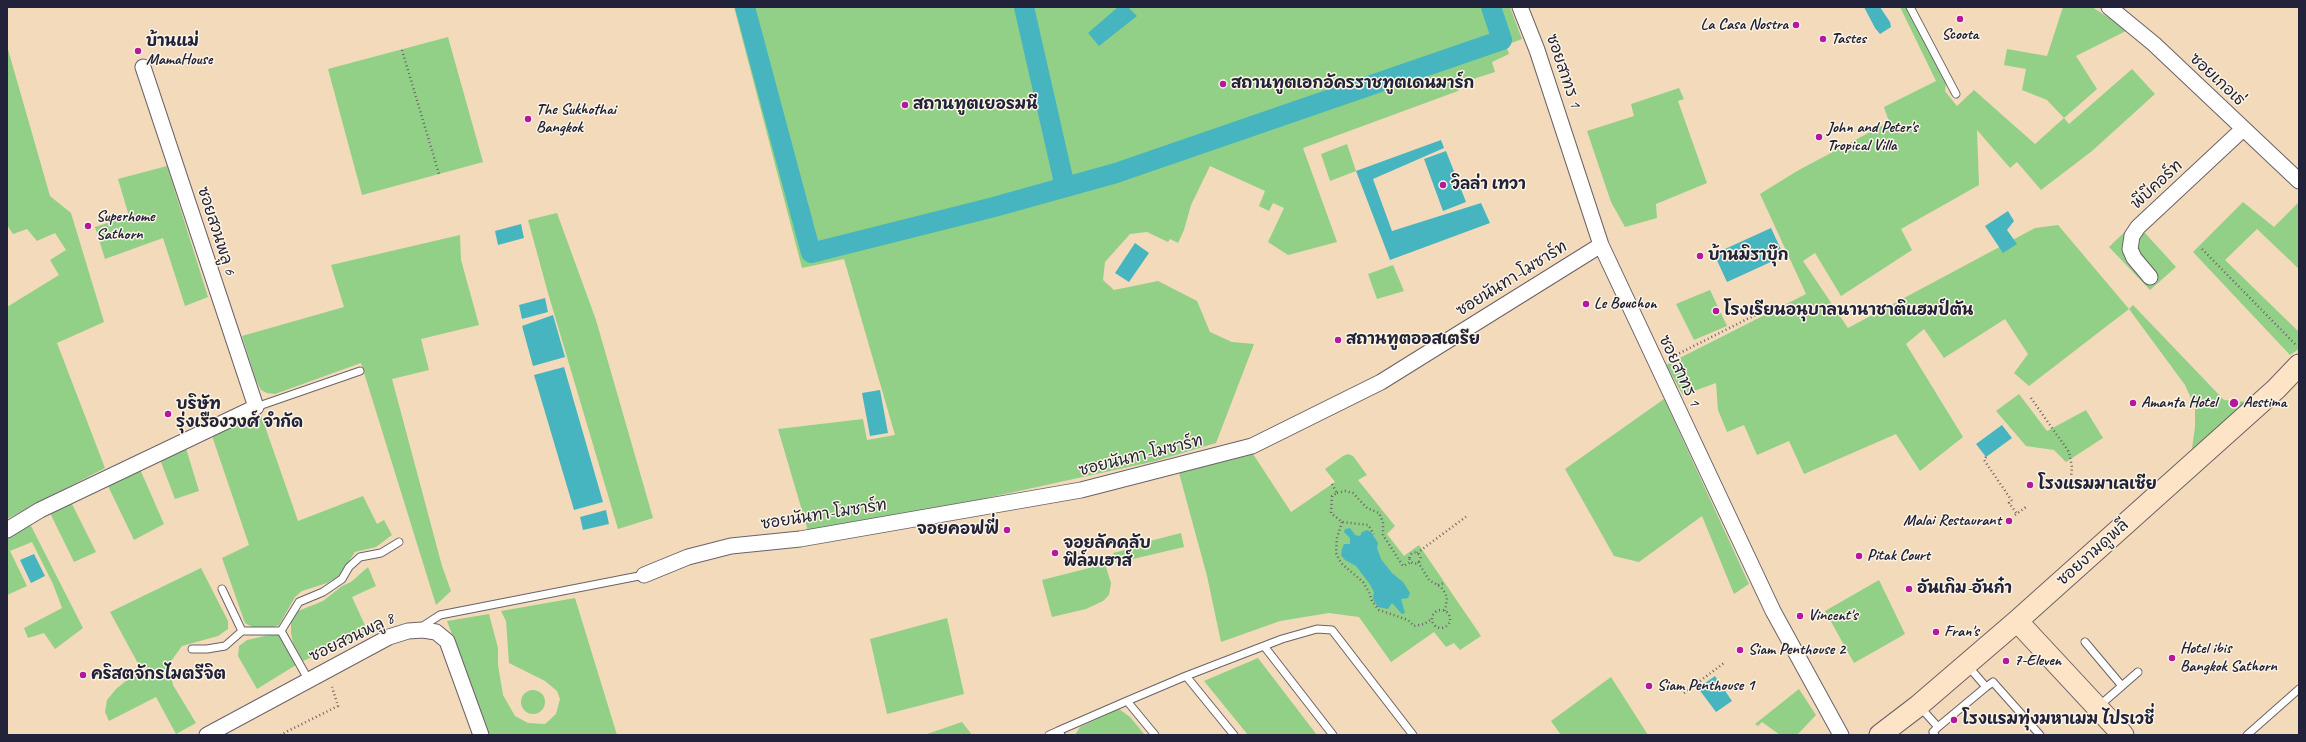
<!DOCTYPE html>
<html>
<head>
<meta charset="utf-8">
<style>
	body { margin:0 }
	#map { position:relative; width:2306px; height:742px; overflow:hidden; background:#f3dabb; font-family:Caveat,sans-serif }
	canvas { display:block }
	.frame { position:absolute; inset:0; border:8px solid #22223b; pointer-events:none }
</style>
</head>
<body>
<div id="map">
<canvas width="2306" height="742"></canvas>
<div class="frame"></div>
</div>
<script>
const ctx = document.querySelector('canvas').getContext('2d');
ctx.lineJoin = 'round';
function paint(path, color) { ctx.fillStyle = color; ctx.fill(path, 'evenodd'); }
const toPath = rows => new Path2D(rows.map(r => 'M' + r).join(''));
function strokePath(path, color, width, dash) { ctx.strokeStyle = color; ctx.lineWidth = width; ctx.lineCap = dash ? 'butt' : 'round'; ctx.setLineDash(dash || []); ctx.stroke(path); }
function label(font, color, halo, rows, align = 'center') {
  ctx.font = font + ' Caveat,"Playpen Sans Thai",sans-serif'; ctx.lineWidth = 3; ctx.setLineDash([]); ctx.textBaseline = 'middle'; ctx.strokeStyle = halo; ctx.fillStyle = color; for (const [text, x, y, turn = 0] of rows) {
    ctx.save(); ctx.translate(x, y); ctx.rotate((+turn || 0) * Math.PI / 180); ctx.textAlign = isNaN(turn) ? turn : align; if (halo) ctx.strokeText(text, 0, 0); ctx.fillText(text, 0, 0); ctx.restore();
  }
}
paint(toPath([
	[734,7,1510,7,1522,39,1506,45,1509,54,1492,62,1495,72,1464,82,1458,91,1303,148,1337,242,1288,255,1268,242,1284,208,1273,203,1269,211,1259,206,1265,191,1210,166,1191,205,1184,230,1178,243,1170,239,1168,242,1147,232,1130,234,1105,262,1103,280,1114,290,1158,281,1197,301,1210,332,1232,342,1254,344,1216,443,1156,461,918,513,808,531,778,429,863,419,867,440,895,435,844,259,802,268],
	[1900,7,1907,7,1946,83,1945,91,1957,106,1974,90,2035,144,2064,118,2047,100,2022,90,2026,69,2004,65,2007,49,2047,56,2063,7,2092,7,2128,30,2076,56,2097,89,2064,118,2069,124,2132,69,2155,94,2092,151,2041,190,2017,162,2010,168,1977,130,1979,185,1901,229,1912,250,1841,296,1815,253,1803,261,1848,328,2035,228,2058,225,2129,309,2133,305,2224,400,2249,402,2199,447,2192,448,2195,427,2195,407,2185,385,2129,309,2029,386,2014,373,2028,354,2005,319,1944,358,1924,329,1906,344,1963,437,1920,471,1896,434,1804,474,1789,441,1757,455,1744,425,1727,432,1718,410,1716,383,1683,395,1666,365,1806,294,1760,194,1797,171,1889,122,1884,107,1936,81],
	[448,37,483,162,362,195,328,69],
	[7,46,50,196,71,213,104,322,57,343,105,468,7,519,7,307,59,275,50,260,66,250,55,233,37,241,27,229,13,234,7,225],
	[1679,88,1684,99,1678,101,1707,183,1656,204,1657,218,1625,227,1611,202,1587,131,1634,116,1631,104],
	[1347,144,1356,171,1330,181,1321,154],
	[167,166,208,297,185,306,163,238,105,259,95,227,129,216,118,179],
	[2243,202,2274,227,2299,202,2299,269,2257,229,2225,260,2299,332,2299,349,2290,355,2193,252],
	[557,213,596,320,653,518,618,529,548,293,528,220],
	[2135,222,2176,267,2150,290,2109,247],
	[460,235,461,260,479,325,421,339,429,370,392,379,442,566,451,591,436,605,361,363,275,394,267,393,261,390,256,380,242,336,344,307,331,265],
	[1393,265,1404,291,1377,299,1368,274],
	[1710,290,1727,326,1694,340,1676,304],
	[2019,394,2047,431,2086,410,2103,438,2066,462,2054,450,2026,446,1996,411],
	[1664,399,1749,584,1734,594,1702,516,1639,562,1614,556,1565,469],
	[260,412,298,521,363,496,377,524,384,520,392,535,376,547,355,552,339,576,327,583,302,591,295,597,279,625,267,629,256,629,245,623,222,558,249,545,211,433],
	[185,445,199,491,175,499,159,457],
	[1253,454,1291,512,1335,482,1325,469,1343,456,1348,454,1353,456,1367,475,1358,480,1395,526,1387,534,1404,556,1419,545,1481,636,1460,650,1454,643,1446,647,1434,632,1391,662,1359,617,1329,613,1280,621,1221,642,1207,576,1179,473],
	[139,467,164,524,134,540,107,484],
	[71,502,96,552,74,562,50,513],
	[30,524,83,628,55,649,44,633,28,638,24,628,62,608,53,584,32,542,10,551,27,586,7,595,7,538],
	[1181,533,1184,547,1116,563,1113,553,1146,545,1146,542],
	[1105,564,1111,583,1109,595,1103,601,1086,609,1052,617,1042,580],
	[368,567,376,586,352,597,368,632,303,661,293,643,291,633,291,622,298,611,323,601,342,586,351,582],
	[201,568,228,621,228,629,218,636,182,646,169,664,173,685,196,723,176,734,156,697,109,721,105,712,107,700,116,689,141,669,110,612],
	[1879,580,1905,634,1854,663,1825,611],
	[575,598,617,735,489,735,447,621,489,614,498,648,498,665,503,695,515,716,528,723,545,724,556,714,560,699,557,691,545,681,509,663,506,621,501,611],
	[947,618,964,694,887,714,870,639],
	[274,634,280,635,296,665,257,689,238,656,239,646,247,640],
	[1258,658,1317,735,1248,735,1204,681],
	[1611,677,1648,735,1561,735,1551,721],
	[1799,689,1816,715,1797,735,1780,735,1762,722,1758,726,1755,724],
	'521 702a12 12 0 1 1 24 0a12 12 0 1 1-24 0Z',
	[1119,709,1130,717,1145,735,1075,735,1080,727],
	[962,722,972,735,924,735]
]), '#92d087');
paint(toPath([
	[1118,7,1128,7,1137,16,1099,46,1088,33],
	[1864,7,1880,7,1890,22,1891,27,1880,34,1875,28],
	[1441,140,1444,148,1373,179,1392,231,1481,203,1490,223,1390,260,1356,171],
	[1446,151,1466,202,1443,211,1424,159],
	[2008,211,2014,221,2007,230,2017,244,2003,253,1985,226],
	[521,224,524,238,498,245,495,231],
	[1771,228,1784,256,1727,282,1714,254],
	[1135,243,1149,253,1129,282,1115,273],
	[545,298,548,312,522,319,519,305],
	[553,315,565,357,533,366,522,326],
	[564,367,603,502,574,510,534,375],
	[880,390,888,433,870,436,862,393],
	[2002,425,2012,438,1986,457,1976,444],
	[606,510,609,524,583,530,580,517],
	[1350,528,1355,535,1360,536,1362,532,1367,530,1371,532,1378,543,1377,548,1381,559,1392,573,1403,582,1410,593,1408,598,1401,599,1405,613,1402,614,1392,603,1388,609,1378,607,1373,599,1374,592,1369,583,1356,566,1345,560,1341,555,1342,549,1344,544,1350,544,1350,538,1344,532,1345,529],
	[34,554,45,576,31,583,20,560],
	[1715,676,1732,701,1716,712,1698,688]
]), '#46b5c0');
strokePath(toPath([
	[745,7,811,253,994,207,1116,173,1502,40,1491,7],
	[1024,7,1065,187]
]), '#46b5c0', 20);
const lane = toPath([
	[1910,7,1956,94],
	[256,407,360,371],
	[420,628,440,615,644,575],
	[242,631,281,631,299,602,323,592,342,579,349,567,360,557,381,553,399,542],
	[281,631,308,679],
	[2085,642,2122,686],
	[1264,646,1333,735],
	[192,649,207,649,225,646,242,631,222,589],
	[1968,666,1986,687,1993,682,2040,735],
	[1186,676,1282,639,1317,629,1332,630,1413,735],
	[2099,706,2138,672],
	[1920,707,1938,727,1933,732,1935,735],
	[1938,727,1986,687],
	[1058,731,1127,701],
	[1049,735,1058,731,1061,735],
	[1155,735,1127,701,1186,676,1234,735],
	[2247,735,2299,689]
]);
const street = toPath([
	[1520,7,1537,50,1601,245,1773,611,1841,735],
	[2109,7,2154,44,2299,181],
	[2150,277,2134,258,2130,249,2132,236,2138,227,2243,129],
	[7,530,40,510,256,407,143,67],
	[644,575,688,557,731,546,800,539,1081,490,1252,446,1381,382,1601,245],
	[207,735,389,637,408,631,423,630,436,632,447,641,481,735]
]);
const secondary = toPath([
	[2017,621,2123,735],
	[1880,735,1918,706,2017,621,2276,389,2299,365]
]);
strokePath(lane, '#6b6268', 9);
strokePath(street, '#6b6268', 17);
strokePath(secondary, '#6b6268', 23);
strokePath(toPath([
	[402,50,439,174],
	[2202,249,2297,346],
	[1672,357,1773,306],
	[2031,398,2069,452,2072,467,2071,477],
	[1986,457,1984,460,2012,501,2009,503,2017,514],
	[1332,484,1337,493,1332,496,1331,513,1342,522,1368,525,1374,534],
	[1337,493,1345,491,1353,493,1367,508,1379,513,1383,522,1383,535,1403,566,1411,562],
	[2015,515,2026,507],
	[1342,522,1337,538,1336,553,1341,563,1363,582,1369,592,1372,601,1379,610,1408,620,1414,626,1424,624,1432,619],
	'1409.5 558a5.5 5.5 0 1 1 11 0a5.5 5.5 0 1 1-11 0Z',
	[1417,553,1467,516],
	[1418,562,1429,580,1441,587,1445,593,1447,598,1445,611],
	[1438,585,1444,583],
	'1432 619a9 9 0 1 1 18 0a9 9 0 1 1-18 0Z',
	[1684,693,1724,663],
	[280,735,338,706,332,687]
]), '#6b6268', 2.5, [1, 3]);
strokePath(lane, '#fff', 7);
strokePath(street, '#fff', 15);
strokePath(secondary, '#fee4c6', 21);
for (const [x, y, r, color] of [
	[1960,19,4,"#b5179e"],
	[1796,25,4,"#b5179e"],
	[1823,39,4,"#b5179e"],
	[138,51,4,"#b5179e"],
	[1223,84,4,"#b5179e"],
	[905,105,4,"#b5179e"],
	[528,119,4,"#b5179e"],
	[1819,137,4,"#b5179e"],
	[1443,185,4,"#b5179e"],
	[88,226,4,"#b5179e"],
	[1700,256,4,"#b5179e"],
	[1586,304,4,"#b5179e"],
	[1716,311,4,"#b5179e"],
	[1338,340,4,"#b5179e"],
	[2133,403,4,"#b5179e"],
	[2234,403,5,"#b5179e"],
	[168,414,4,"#b5179e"],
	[2030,485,4,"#b5179e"],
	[2009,521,4,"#b5179e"],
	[1007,530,4,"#b5179e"],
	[1055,553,4,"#b5179e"],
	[1859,556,4,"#b5179e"],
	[1909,589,4,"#b5179e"],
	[1800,616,4,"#b5179e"],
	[1936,632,4,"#b5179e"],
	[1740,650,4,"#b5179e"],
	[2172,658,4,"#b5179e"],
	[2006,661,4,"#b5179e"],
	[83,675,4,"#b5179e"],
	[1649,686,4,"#b5179e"],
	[1954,720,4,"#b5179e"]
]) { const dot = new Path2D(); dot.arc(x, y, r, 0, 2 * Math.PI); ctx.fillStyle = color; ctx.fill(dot); strokePath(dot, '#fcf5e5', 1.5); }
label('bold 16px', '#22223b', '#fcf5e5', [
	["La Casa Nostra",1788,25,"right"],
	["Scoota",1960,35,"center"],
	["Tastes",1831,39],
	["บ้านแม่",146,42],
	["MamaHouse",146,60],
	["สถานทูตเอกอัครราชทูตเดนมาร์ก",1231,84],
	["สถานทูตเยอรมนี",913,105],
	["The Sukhothai",536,110],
	["Bangkok",536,128],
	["John and Peter's",1827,128],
	["Tropical Villa",1827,146],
	["วิลล่า เทวา",1451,185],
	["Superhome",96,217],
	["Sathorn",96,235],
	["บ้านมิราบุ๊ก",1708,256],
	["Le Bouchon",1594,304],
	["โรงเรียนอนุบาลนานาชาติแฮมป์ตัน",1724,311],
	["สถานทูตออสเตรีย",1346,340],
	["Amanta Hotel",2141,403],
	["Aestima",2243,403],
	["บริษัท",176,405],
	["รุ่งเรืองวงศ์ จำกัด",176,423],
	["โรงแรมมาเลเซีย",2038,485],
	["Malai Restaurant",2001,521,"right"],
	["จอยคอฟฟี่",999,530,"right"],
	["จอยลัคคลับ",1063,544],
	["ฟิล์มเฮาส์",1063,562],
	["Pitak Court",1867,556],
	["อันเกิม-อันก๋า",1917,589],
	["Vincent's",1808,616],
	["Fran's",1944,632],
	["Hotel ibis",2180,649],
	["Bangkok Sathorn",2180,667],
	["Siam Penthouse 2",1748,650],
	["7-Eleven",2014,661],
	["คริสตจักรไมตรีจิต",91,675],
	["Siam Penthouse 1",1657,686],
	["โรงแรมทุ่งมหาเมฆ ไปรเวชี่",1962,720]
], 'left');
label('16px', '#22223b', '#fcf5e5', [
	["ซอยสาทร 1",1563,71,71],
	["ซอยเกอเธ่",2217,80,43],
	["พีบีคอร์ท",2157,185,-43],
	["ซอยสวนพลู 6",216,231,72],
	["ซอยนันทา-โมซาร์ท",1512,279,-32],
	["ซอยสาทร 1",1679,371,65],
	["ซอยนันทา-โมซาร์ท",1141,456,-14],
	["ซอยนันทา-โมซาร์ท",824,515,-9],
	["ซอยงามดูพลี",2093,553,-42],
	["ซอยสวนพลู 8",352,638,-26]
]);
</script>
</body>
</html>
